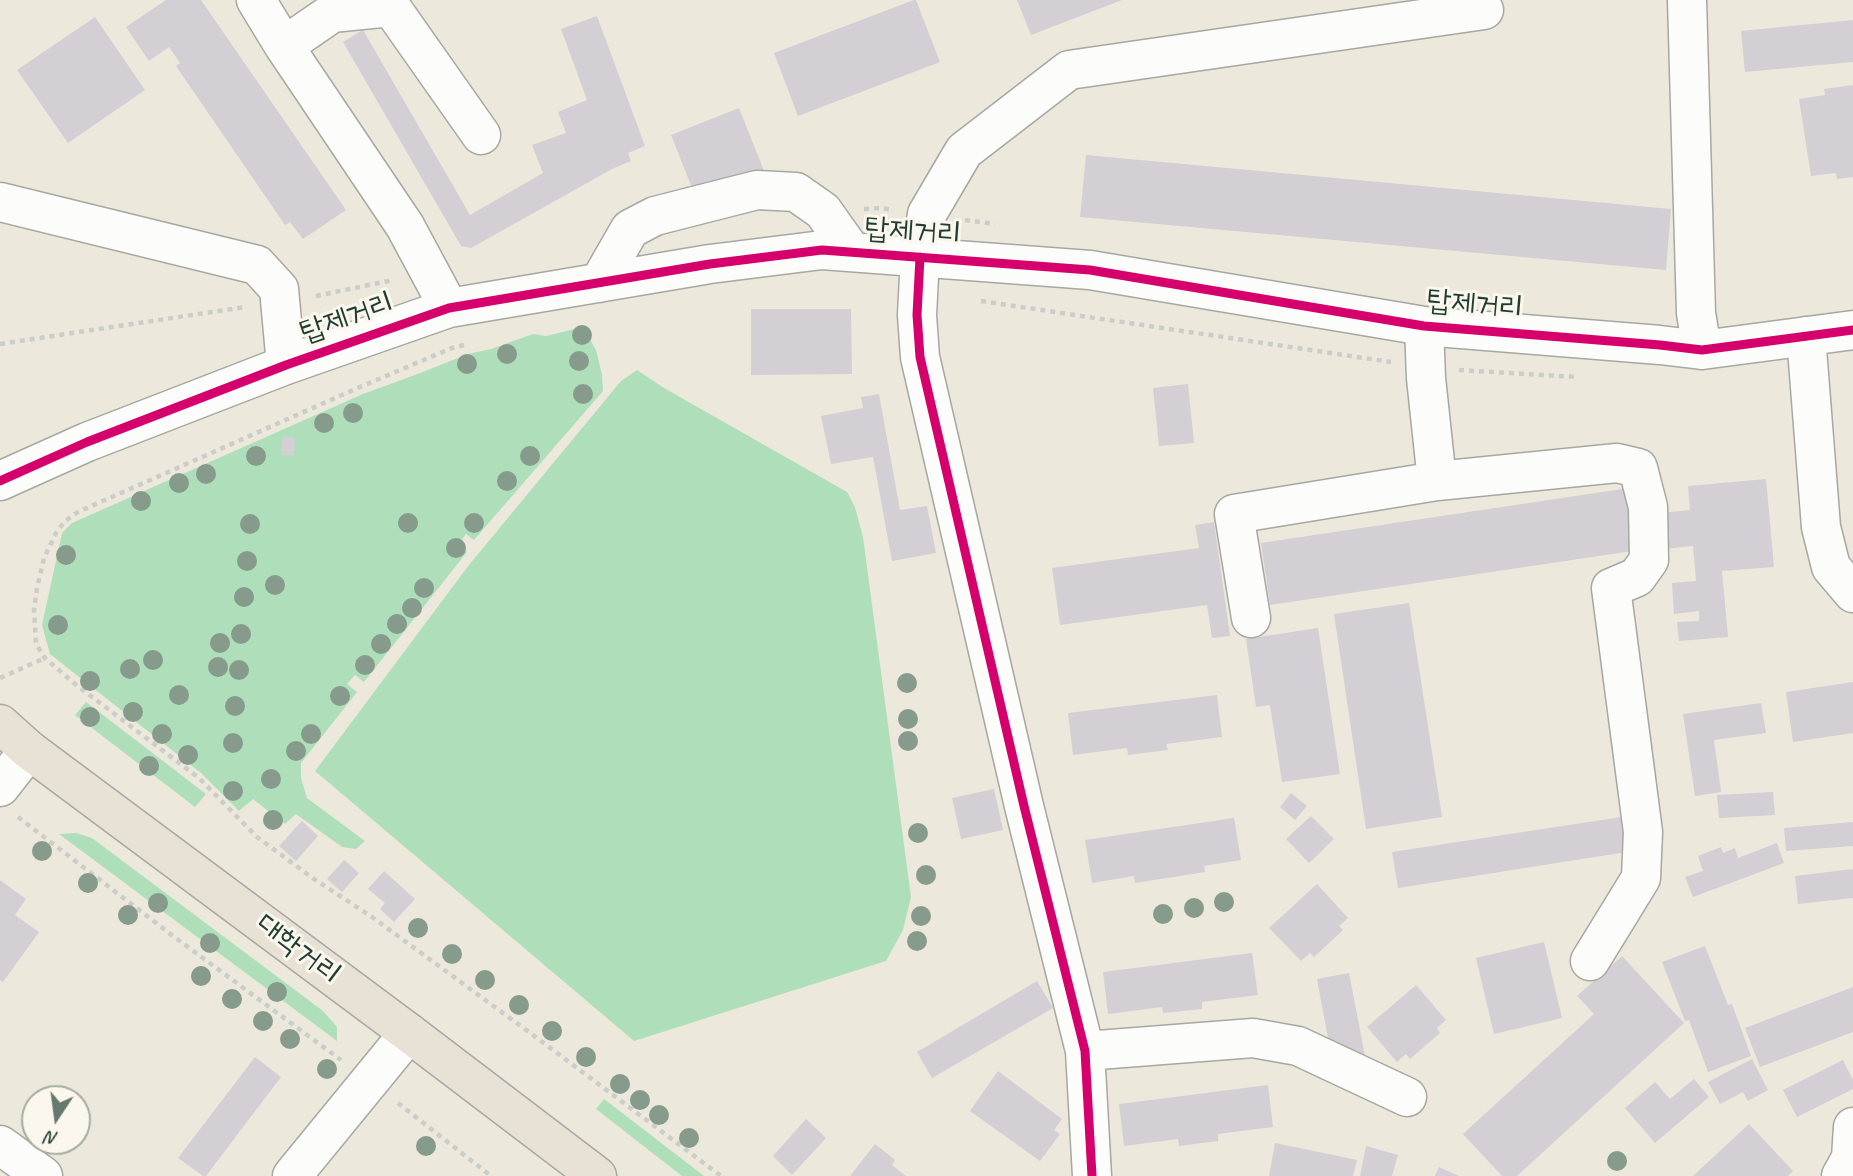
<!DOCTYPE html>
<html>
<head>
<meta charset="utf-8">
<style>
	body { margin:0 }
	#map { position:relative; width:1853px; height:1176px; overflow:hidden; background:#ece8dc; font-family:Caveat,sans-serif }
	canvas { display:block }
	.north { position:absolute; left:21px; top:1085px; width:70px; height:70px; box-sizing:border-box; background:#fbf7ec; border:2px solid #a3ada2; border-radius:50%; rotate:193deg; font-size:19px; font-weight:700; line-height:28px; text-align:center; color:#1f3d34 }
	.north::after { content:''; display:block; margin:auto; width:24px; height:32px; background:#67796f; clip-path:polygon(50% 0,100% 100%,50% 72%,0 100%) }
</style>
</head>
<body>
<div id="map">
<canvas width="1853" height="1176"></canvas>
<div class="north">N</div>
</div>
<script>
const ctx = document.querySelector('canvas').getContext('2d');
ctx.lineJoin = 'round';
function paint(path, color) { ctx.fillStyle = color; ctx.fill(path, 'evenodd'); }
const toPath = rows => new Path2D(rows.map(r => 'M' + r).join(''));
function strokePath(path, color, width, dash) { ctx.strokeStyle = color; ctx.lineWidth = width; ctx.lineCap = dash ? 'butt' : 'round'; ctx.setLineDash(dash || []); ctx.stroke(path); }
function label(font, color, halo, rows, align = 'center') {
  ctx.font = font + ' Caveat,"Poor Story",sans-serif'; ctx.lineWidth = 6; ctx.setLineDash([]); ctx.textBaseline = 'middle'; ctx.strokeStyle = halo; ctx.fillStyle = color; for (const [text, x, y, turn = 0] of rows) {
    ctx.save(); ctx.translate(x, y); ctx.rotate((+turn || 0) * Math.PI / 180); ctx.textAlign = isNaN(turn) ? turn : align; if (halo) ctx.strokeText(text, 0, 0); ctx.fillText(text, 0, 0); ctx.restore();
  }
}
paint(toPath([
	[583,327,596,350,602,375,603,391,474,540,466,534,458,545,467,552,364,682,355,675,347,684,357,692,301,763,301,778,307,798,365,841,356,849,342,847,296,814,285,824,253,799,239,811,201,773,50,654,42,625,62,533,72,523,363,394,423,372,468,354,491,349,533,334,546,336],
	[637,370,664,388,847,492,855,507,863,537,911,897,903,930,886,961,634,1041,315,771,469,565,621,381],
	[86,702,206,794,195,807,75,715],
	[76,833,92,838,323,1011,337,1027,337,1041,59,834],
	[604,1099,704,1176,682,1176,596,1109]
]), '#afdfba');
paint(toPath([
	[166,0,201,0,346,210,303,239,290,222,285,225,176,66,180,63,169,47,149,61,126,27],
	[914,0,916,0,940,62,798,116,774,53],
	[1017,0,1122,0,1031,35],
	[597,16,645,146,628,153,631,161,612,169,471,248,461,246,343,42,363,30,470,215,543,173,532,145,566,133,558,112,587,100,561,29],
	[95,17,145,90,68,143,17,70],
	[1853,20,1853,62,1745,72,1741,31],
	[1853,85,1853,177,1837,179,1836,173,1811,176,1799,99,1825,95,1824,89],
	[739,108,766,176,698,203,671,135],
	[1086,155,1671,209,1666,270,1080,217],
	[751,309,851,309,852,374,751,375],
	[1188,384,1194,443,1159,446,1153,388],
	[879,394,900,510,927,506,936,553,892,561,873,457,831,464,821,416,863,408,861,397],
	[282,437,295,438,294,455,281,455],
	[1766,479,1774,567,1722,571,1728,637,1679,641,1677,622,1699,621,1699,611,1674,614,1672,583,1696,581,1693,546,1663,549,1660,513,1690,510,1688,486],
	[1629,488,1639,550,1270,605,1261,543],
	[1214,522,1230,636,1212,638,1207,605,1060,625,1052,568,1199,548,1195,525],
	[1409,603,1442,817,1366,829,1334,614],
	[1318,628,1340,774,1282,782,1270,705,1256,707,1246,639],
	[1853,682,1853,733,1793,742,1786,692],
	[1217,695,1222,737,1166,744,1168,750,1128,755,1127,748,1073,755,1068,713],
	[1761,703,1766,733,1714,740,1721,792,1695,796,1683,714],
	[994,789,1003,830,961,839,952,798],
	[1773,792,1775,815,1719,818,1717,795],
	[1291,793,1307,806,1295,820,1280,807],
	[1311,816,1334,839,1309,863,1286,839],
	[1628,816,1633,851,1398,888,1392,852],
	[1234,818,1241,860,1204,866,1205,872,1135,883,1134,876,1092,883,1085,840],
	[302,821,318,836,296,861,279,846],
	[1853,822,1853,846,1786,851,1784,828],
	[1777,843,1784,863,1693,897,1685,877,1703,871,1698,856,1721,847,1723,853,1735,848,1738,858],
	[344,860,359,873,342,892,327,879],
	[1853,869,1853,898,1798,904,1795,876],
	[384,871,415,899,394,922,380,909,385,903,368,889],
	[0,880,26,899,15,915,39,932,3,982,0,980],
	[1317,884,1348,918,1339,926,1343,930,1314,957,1310,953,1301,961,1269,928],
	[1544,942,1562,1018,1494,1034,1476,958],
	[1705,946,1728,1005,1732,1004,1751,1056,1708,1072,1689,1020,1685,1021,1662,962],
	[1252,953,1258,995,1202,1002,1202,1009,1163,1013,1162,1007,1108,1014,1103,972],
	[1622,956,1684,1023,1517,1176,1502,1176,1463,1134,1594,1014,1577,996],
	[1349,973,1366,1061,1330,1049,1317,979],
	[1037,981,1053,1008,932,1078,917,1052],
	[1416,985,1446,1020,1437,1028,1440,1033,1410,1059,1406,1054,1397,1062,1367,1027],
	[1853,987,1853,1032,1760,1067,1745,1028],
	[255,1057,281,1077,206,1176,203,1176,178,1158],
	[1752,1059,1768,1090,1748,1101,1743,1092,1720,1104,1708,1082],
	[1843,1060,1853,1080,1853,1089,1797,1117,1783,1090],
	[998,1071,1062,1119,1054,1130,1060,1134,1040,1161,970,1111],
	[1694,1079,1709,1097,1655,1143,1625,1108,1655,1082,1670,1099],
	[1268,1085,1273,1127,1218,1134,1218,1141,1179,1146,1178,1139,1124,1146,1119,1104],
	[806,1119,826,1138,792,1175,773,1156],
	[1749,1124,1793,1171,1788,1176,1693,1176],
	[1275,1143,1357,1160,1353,1176,1269,1176],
	[875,1144,895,1160,892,1165,906,1176,850,1176],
	[1366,1146,1398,1155,1392,1176,1360,1176],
	[1439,1167,1459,1176,1435,1176]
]), '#d3cfd5');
const minor = toPath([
	[256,0,284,46,405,226,449,308],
	[1687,0,1696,313,1702,350],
	[284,46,332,13,391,7,481,135],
	[0,202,257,265,279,289,286,365],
	[599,283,630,229,655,216,757,190,796,192,823,211,852,252],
	[1424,326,1426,378,1437,481],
	[1806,336,1821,527,1831,567,1853,593],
	[0,481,87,442,286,365,449,308,710,264,822,250,1090,270,1424,326,1660,345,1702,350,1853,330],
	[1251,618,1234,514,1437,481,1617,463,1638,468,1648,507,1649,560,1637,577,1611,588,1643,832,1641,878,1590,961],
	[0,787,29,750],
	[1085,1051,1253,1038,1298,1046,1407,1097],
	[0,1145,43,1176],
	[292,1176,409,1033],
	[1092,1176,1085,1051,1024,806,920,357,917,315,920,257,927,214,964,151,1069,70,1484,10],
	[1841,1176,1851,1158,1853,1127]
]);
const major = toPath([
	[0,724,29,750,409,1033,597,1176]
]);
strokePath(minor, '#a7a8a1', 41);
strokePath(major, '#a7a8a1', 41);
strokePath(toPath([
	[864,209,880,208,894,210],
	[965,220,995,224],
	[316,296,393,280],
	[981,301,1391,362],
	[0,344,245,307],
	[464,345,452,348,360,387,78,512,65,521,56,533,44,558,37,588,34,610,36,644,45,658,75,684,199,778,257,837,314,879,372,917,533,1035,721,1176],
	[1459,370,1576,377],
	[0,678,45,658],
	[18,817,173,936,341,1060],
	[398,1103,491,1176]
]), '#cbcdc9', 4.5, [5, 5]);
strokePath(minor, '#fcfcfa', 38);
strokePath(major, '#e8e2d6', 38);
strokePath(toPath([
	[920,257,917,315,920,357,1024,806,1085,1051,1092,1176],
	[0,481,87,442,286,365,449,308,710,264,822,250,1090,270,1424,326,1660,345,1702,350,1853,330]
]), '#d6006c', 9);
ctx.fillStyle = '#869b8b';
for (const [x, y] of [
	[582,335],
	[507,354],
	[579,361],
	[467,364],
	[583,394],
	[353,413],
	[324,423],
	[256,456],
	[530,456],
	[206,474],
	[507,481],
	[179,483],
	[141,501],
	[408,523],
	[474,523],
	[250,524],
	[456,548],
	[66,555],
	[247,561],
	[275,585],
	[424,588],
	[244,597],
	[412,608],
	[397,624],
	[58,625],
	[241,634],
	[220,643],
	[381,644],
	[153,660],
	[365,665],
	[218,667],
	[130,669],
	[239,670],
	[90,681],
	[907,683],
	[179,695],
	[340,696],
	[235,706],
	[133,712],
	[90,717],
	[908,719],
	[162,734],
	[311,734],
	[908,741],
	[233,743],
	[296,751],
	[188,755],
	[149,766],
	[271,779],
	[233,791],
	[273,820],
	[918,833],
	[42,851],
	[926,875],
	[88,883],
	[1224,902],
	[158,903],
	[1194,908],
	[1163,914],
	[128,915],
	[921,916],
	[418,928],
	[917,941],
	[210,943],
	[452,954],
	[201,976],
	[485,980],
	[277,992],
	[232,999],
	[519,1005],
	[263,1021],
	[552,1031],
	[290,1039],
	[586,1057],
	[327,1069],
	[620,1084],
	[640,1100],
	[659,1115],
	[689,1138],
	[426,1146],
	[1617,1161]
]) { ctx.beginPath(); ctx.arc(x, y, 10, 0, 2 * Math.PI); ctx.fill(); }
label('30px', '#1f3d34', '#fbf7ec', [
	["탑제거리",913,232,4],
	["탑제거리",1475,305,5],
	["탑제거리",347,318,-19],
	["대학거리",298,950,37]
]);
</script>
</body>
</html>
